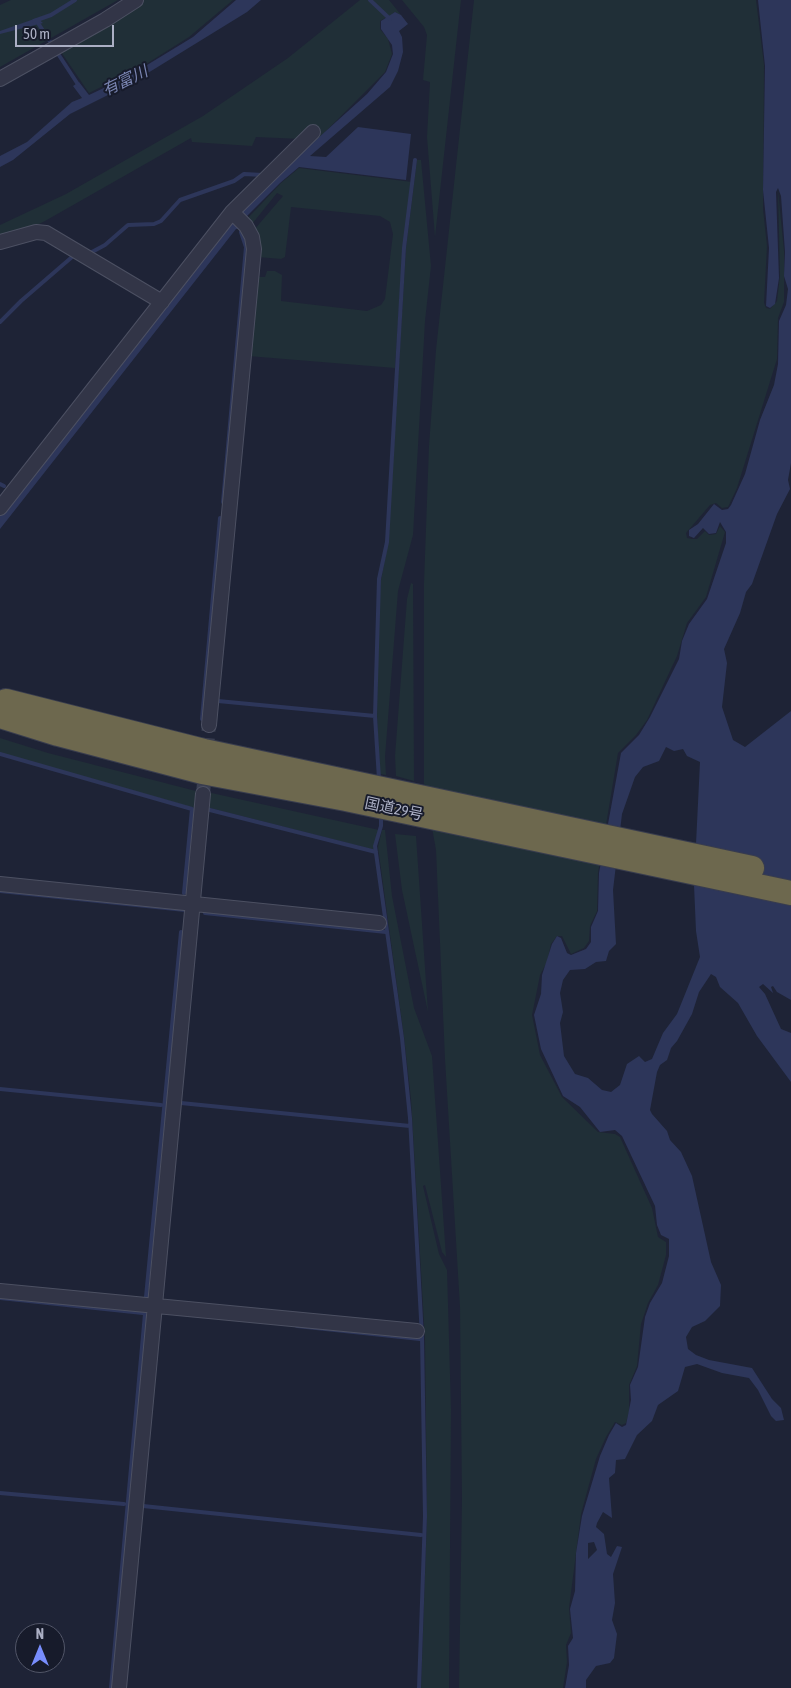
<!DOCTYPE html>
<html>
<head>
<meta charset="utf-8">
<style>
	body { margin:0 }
	#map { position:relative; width:791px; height:1688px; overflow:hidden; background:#1e2336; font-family:"Asap Condensed",sans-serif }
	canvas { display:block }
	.north { position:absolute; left:15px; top:1623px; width:50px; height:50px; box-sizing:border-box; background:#171b2b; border:1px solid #525668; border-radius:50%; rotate:0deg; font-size:14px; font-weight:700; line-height:20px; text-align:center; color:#abafc4 }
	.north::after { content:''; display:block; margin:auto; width:18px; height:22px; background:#788dfc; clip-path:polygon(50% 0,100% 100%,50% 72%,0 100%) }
	.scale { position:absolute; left:15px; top:25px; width:99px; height:22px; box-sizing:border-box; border:2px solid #abafc4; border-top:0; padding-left:6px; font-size:15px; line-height:18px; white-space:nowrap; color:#abafc4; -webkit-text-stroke:4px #171b2b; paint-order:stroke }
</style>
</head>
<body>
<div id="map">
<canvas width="791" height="1688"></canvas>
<div class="north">N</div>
<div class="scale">50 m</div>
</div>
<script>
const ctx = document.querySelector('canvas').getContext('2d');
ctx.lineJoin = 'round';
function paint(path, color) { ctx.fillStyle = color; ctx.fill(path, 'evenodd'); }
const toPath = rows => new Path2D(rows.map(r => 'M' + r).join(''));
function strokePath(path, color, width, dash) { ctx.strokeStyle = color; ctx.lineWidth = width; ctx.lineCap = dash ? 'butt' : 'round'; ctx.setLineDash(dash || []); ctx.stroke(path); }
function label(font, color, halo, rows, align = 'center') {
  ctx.font = font + ' "Asap Condensed","Noto Sans JP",sans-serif'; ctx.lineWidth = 4; ctx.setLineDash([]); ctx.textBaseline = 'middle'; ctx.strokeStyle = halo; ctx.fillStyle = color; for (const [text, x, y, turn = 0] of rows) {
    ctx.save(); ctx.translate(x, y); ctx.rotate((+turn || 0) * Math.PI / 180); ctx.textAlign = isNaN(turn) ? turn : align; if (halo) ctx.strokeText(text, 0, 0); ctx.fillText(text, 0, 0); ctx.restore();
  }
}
paint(toPath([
	[11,0,118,0,0,67,0,5],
	[143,0,233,0,189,37,143,66,89,93,59,49],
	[360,0,369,0,387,17,380,21,380,29,388,39,392,54,385,72,317,140,285,167,301,139,256,137,252,146,192,142,191,138,45,221,29,229,0,237,0,225,66,194,203,116,288,58],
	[370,0,389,0,401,15,395,12,388,17],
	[402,0,461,0,435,237,427,137,430,82,423,80,427,35,424,27],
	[474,0,756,0,764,65,763,209,767,246,764,303,766,308,770,309,777,301,780,276,778,190,784,251,784,302,778,318,777,359,737,488,728,507,722,508,716,503,710,505,686,533,687,538,692,539,697,539,705,531,709,535,716,534,720,526,725,532,706,597,687,623,677,656,647,720,636,735,618,753,598,873,597,911,590,926,589,941,584,948,571,954,562,936,557,936,551,944,547,962,540,975,532,1015,540,1055,562,1097,598,1132,615,1134,620,1137,652,1208,658,1237,666,1242,666,1255,658,1285,648,1303,641,1324,637,1366,629,1385,629,1412,626,1423,622,1425,615,1422,606,1437,596,1459,581,1514,569,1608,571,1633,566,1645,567,1662,563,1688,459,1688,462,1499,460,1307,445,1059,436,850,424,783,424,583,429,446,436,350],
	[417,160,421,160,431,266,425,321,413,535,398,591,385,757,386,775,380,774,377,716,378,611,381,580,388,542,406,248],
	[299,168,412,182,403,249,395,368,248,356,256,277,265,277,267,271,275,271,282,275,281,301,367,311,381,305,385,299,393,234,390,222,380,216,291,207,285,257,281,259,258,257,254,230,283,196,277,193,252,224,247,219,281,183],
	[411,583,413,584,414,781,396,776,395,756,407,599],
	[0,738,48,753,196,791,194,808,0,753],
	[207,792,379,830,375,850,206,807],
	[382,830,385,830,392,896,414,1008,432,1056,446,1257,442,1252,425,1185,423,1186,439,1254,447,1270,451,1409,449,1688,421,1688,427,1517,425,1340,411,1099,404,1037,378,847],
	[395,834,416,836,428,1012,402,890]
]), '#202f37');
paint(toPath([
	[236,0,261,0,247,12,130,84,70,114,13,160,0,167,0,156,27,142,72,102,82,98,73,86,79,82,89,95,129,76,193,37],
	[758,0,791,0,791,463,788,480,790,489,777,514,752,584,746,592,740,613,724,649,727,663,722,707,733,740,745,747,791,711,791,1000,777,992,773,986,771,987,773,993,763,984,759,987,765,994,781,1029,791,1033,791,1082,757,1036,738,1003,720,987,716,977,711,974,699,992,692,1014,677,1041,671,1048,667,1060,660,1065,657,1072,650,1110,652,1114,667,1131,670,1140,681,1152,692,1176,711,1262,721,1285,720,1306,705,1321,692,1327,686,1337,688,1349,696,1355,709,1360,752,1368,772,1399,781,1408,784,1420,776,1421,771,1416,758,1390,749,1378,722,1373,697,1364,685,1367,678,1391,658,1405,652,1421,637,1435,625,1459,616,1460,615,1473,609,1478,612,1518,603,1512,597,1523,596,1527,604,1534,607,1554,611,1557,617,1546,622,1547,613,1574,615,1603,612,1620,617,1634,614,1658,610,1663,596,1666,586,1680,586,1688,565,1688,569,1665,568,1646,573,1638,570,1609,575,1591,576,1553,582,1516,600,1456,609,1435,616,1423,622,1427,626,1425,631,1400,630,1385,638,1367,645,1317,650,1303,662,1283,669,1256,669,1239,661,1235,657,1225,655,1206,622,1136,615,1130,600,1132,580,1107,563,1096,541,1049,534,1015,541,994,542,975,552,944,557,936,561,938,567,953,571,955,586,949,591,942,591,927,598,911,599,873,621,753,639,735,650,717,679,659,682,641,689,624,707,599,726,543,726,532,720,522,716,533,709,534,703,528,694,538,689,536,689,530,698,524,714,504,722,510,728,509,731,505,745,474,760,420,774,385,778,364,779,321,786,305,788,289,784,276,785,252,781,196,778,188,776,192,779,278,775,304,770,308,766,306,769,248,763,190,765,66],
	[666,747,674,751,683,749,687,756,700,762,694,885,696,931,700,957,677,1014,663,1033,652,1059,645,1062,639,1056,627,1064,620,1085,611,1092,602,1090,588,1078,575,1074,564,1056,560,1023,563,1012,560,993,563,980,570,970,585,969,596,962,606,961,609,951,616,944,613,890,622,814,635,777,643,767,659,761],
	[594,1542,597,1550,588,1559,588,1543],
	[395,12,401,15,408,24,399,31,402,37,403,52,398,71,390,87,310,156,326,157,358,127,411,134,406,180,299,167,280,183,245,218,241,228,236,229,0,529,0,516,12,500,230,222,286,167,367,94,386,72,393,54,392,45,381,29,381,21],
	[37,18,43,23,0,34,0,31],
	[0,891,76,899,186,909,185,912,0,893]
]), '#2d365a');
strokePath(toPath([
	[370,0,390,19],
	[34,21,51,15,75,0],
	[38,23,79,86],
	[90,253,105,245,128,225,154,224,161,221,180,200,234,181,244,174,263,175],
	[0,322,21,301,72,257],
	[0,484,4,486],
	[223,502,246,247,241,232],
	[218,701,375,716],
	[202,719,220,518],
	[0,754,192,809,184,893],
	[379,779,375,716,379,579,387,542,404,248,415,160],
	[206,809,376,852],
	[381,814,381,826,375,846,402,1038,410,1118,422,1337,425,1516,419,1688],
	[205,913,386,932],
	[0,1089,161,1105],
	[181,1103,410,1126],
	[146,1297,181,932],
	[0,1298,143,1313],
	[297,1326,420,1339],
	[0,1493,124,1504],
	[143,1506,421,1535],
	[111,1688,145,1314]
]), '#2d365a', 4);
strokePath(toPath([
	[203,794,209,725]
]), '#3a3f52', 14, [14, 7]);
const street = toPath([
	[0,79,105,20,136,0],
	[0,242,36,232,46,233,162,302],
	[0,508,232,212,313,132],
	[209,725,254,249,252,237,246,226,232,212],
	[0,884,379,923],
	[0,1291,417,1331],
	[119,1688,203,794]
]);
const highway = toPath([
	[6,701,204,751,752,868],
	[0,716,58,734,202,772,346,799,791,893]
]);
strokePath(street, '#4c5062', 16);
strokePath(highway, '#393d4e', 26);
strokePath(street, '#323547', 14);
strokePath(highway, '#6d684e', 24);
label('15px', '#abafc4', '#171b2b', [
	["国道29号",394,809,12]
]);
label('italic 16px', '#7a85b2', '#171b2b', [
	["有富川",125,81,-26]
]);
</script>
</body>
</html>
